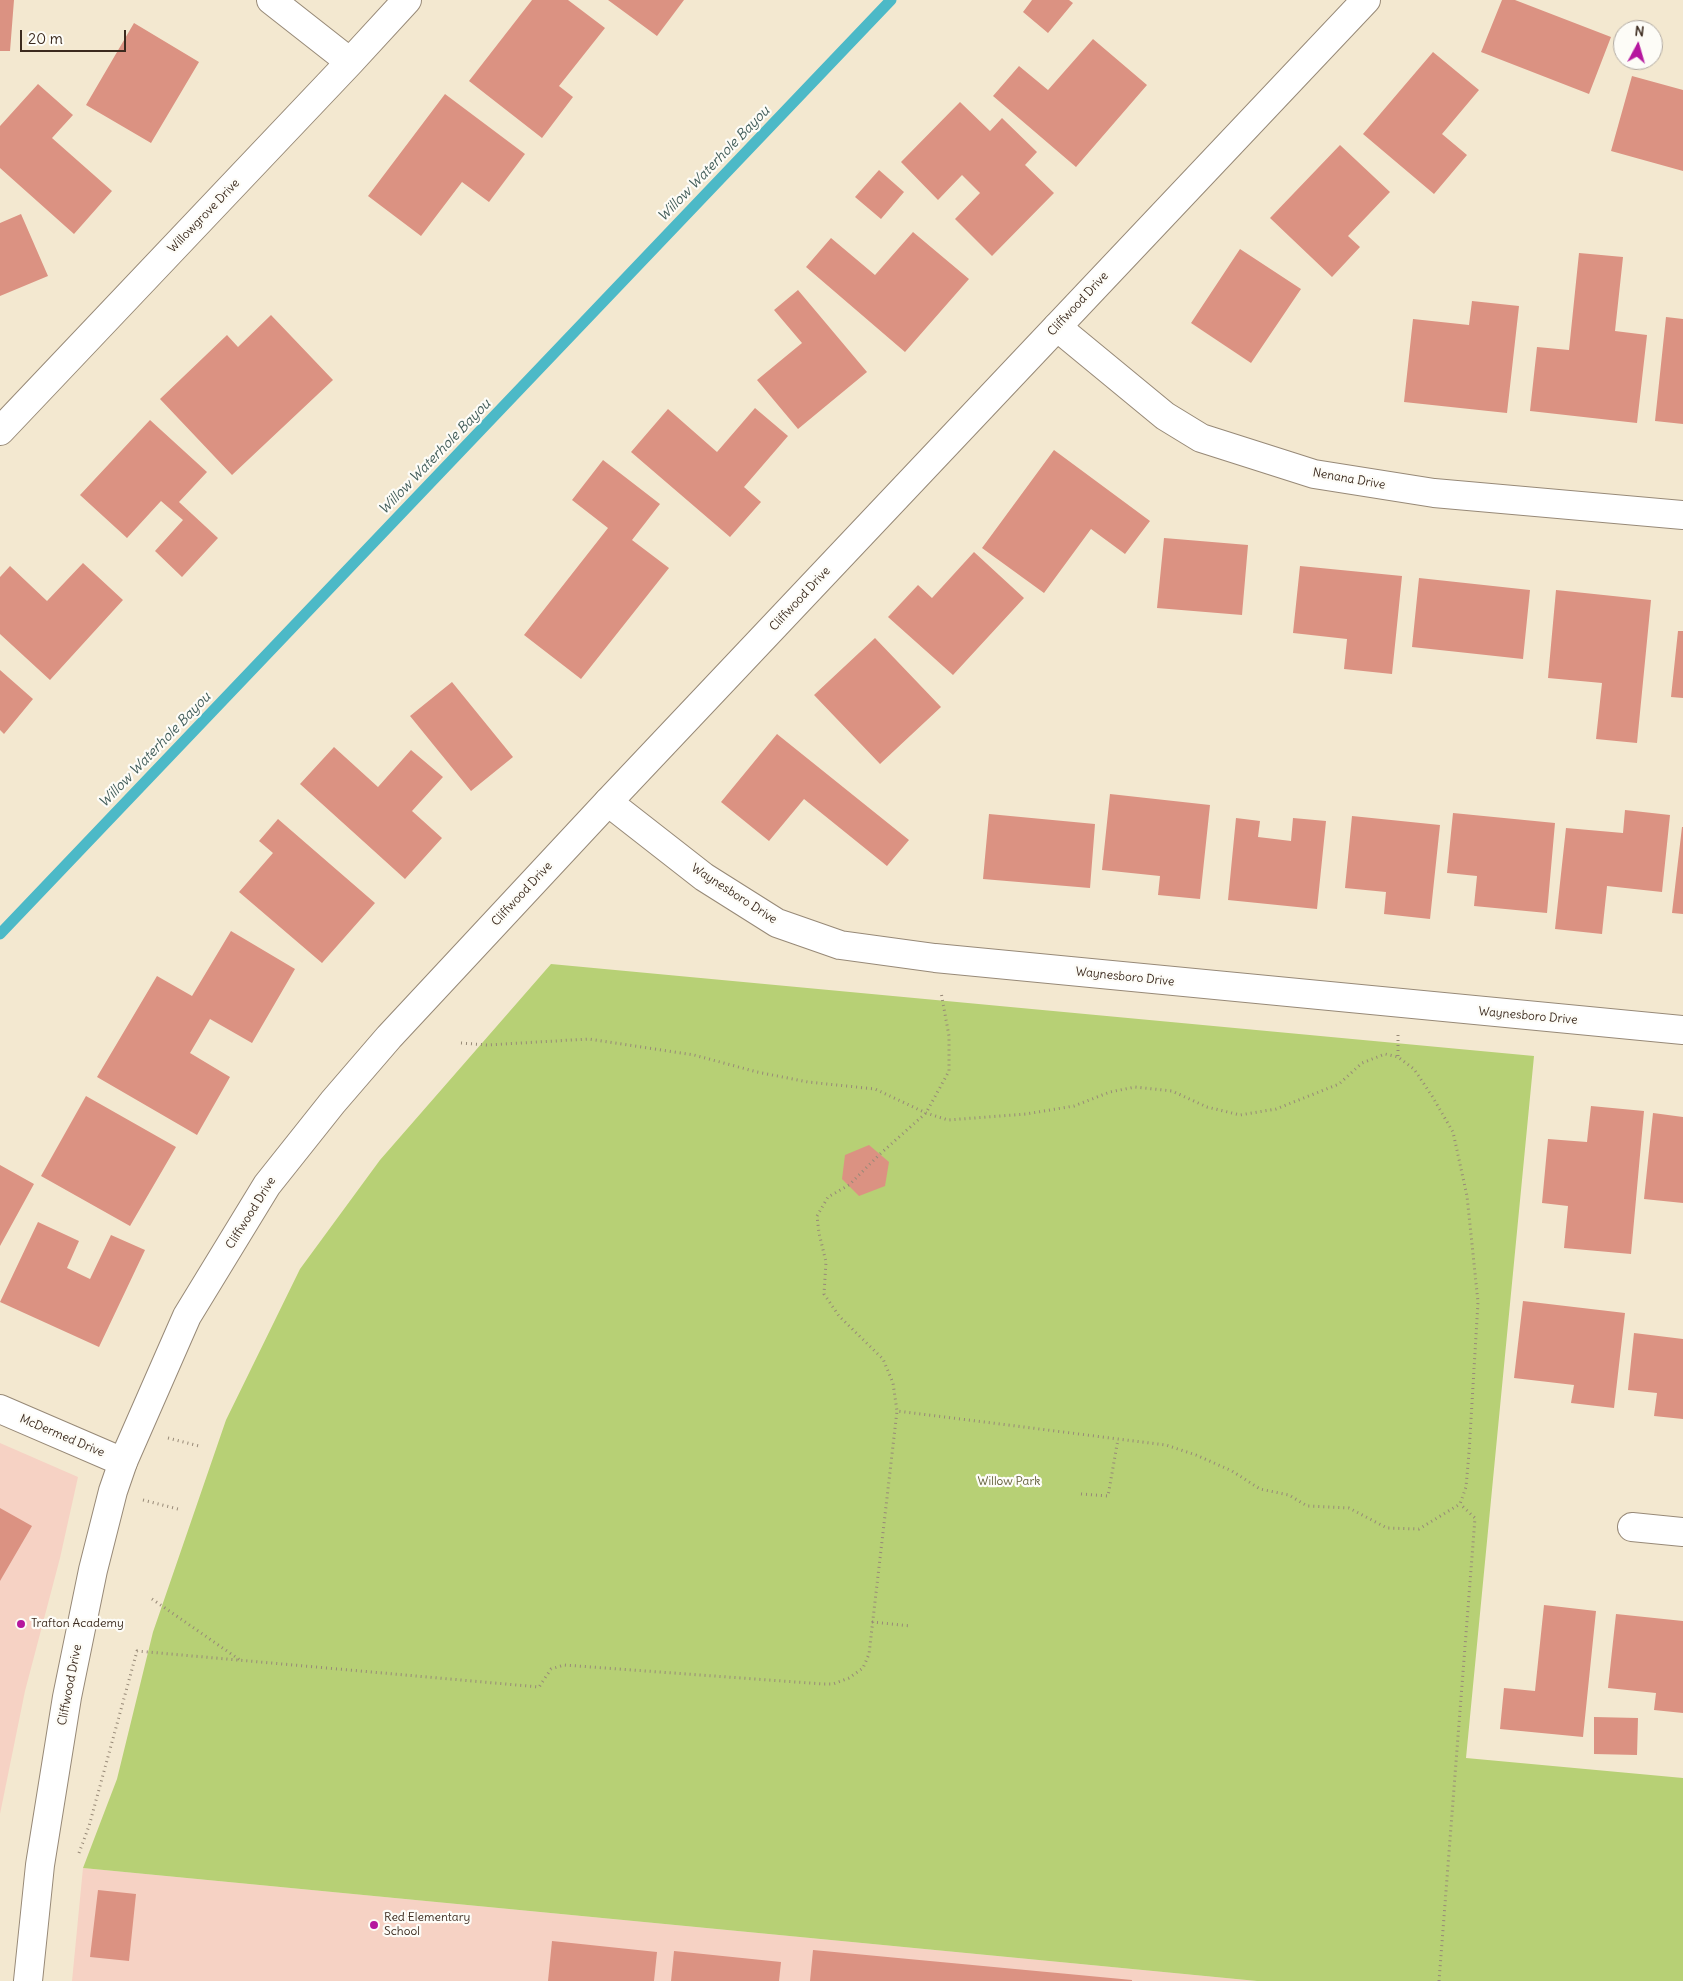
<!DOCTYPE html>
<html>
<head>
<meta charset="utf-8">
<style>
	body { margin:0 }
	#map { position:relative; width:1683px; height:1981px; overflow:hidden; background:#f3e8d0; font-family:Delius,sans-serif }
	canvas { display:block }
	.north { position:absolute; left:1613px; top:20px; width:50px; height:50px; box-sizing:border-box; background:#fdfcf7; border:1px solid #afa8a0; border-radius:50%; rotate:6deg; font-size:14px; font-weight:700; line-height:20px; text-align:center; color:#3b2a1e }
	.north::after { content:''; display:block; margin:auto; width:18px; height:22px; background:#b5179e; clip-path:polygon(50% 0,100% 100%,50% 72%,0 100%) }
	.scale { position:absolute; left:20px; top:30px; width:106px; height:22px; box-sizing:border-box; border:2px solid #3b2a1e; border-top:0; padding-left:6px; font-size:15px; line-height:18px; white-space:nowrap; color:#3b2a1e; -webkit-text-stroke:4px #fdfcf7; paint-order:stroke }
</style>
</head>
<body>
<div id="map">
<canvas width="1683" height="1981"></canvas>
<div class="north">N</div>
<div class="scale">20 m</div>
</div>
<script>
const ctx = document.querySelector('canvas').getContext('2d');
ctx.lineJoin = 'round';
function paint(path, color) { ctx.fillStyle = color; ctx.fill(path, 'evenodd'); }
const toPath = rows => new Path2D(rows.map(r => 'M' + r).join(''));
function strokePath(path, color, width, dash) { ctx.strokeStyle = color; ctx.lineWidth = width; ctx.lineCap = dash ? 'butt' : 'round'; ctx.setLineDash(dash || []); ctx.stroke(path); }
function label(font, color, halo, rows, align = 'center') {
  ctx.font = font + ' Delius,sans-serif'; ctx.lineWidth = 4.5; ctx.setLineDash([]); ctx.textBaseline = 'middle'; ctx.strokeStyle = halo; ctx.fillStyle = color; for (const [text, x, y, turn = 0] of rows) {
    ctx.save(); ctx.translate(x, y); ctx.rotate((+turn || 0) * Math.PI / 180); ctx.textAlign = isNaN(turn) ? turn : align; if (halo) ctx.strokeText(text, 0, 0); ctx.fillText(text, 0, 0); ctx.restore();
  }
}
paint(toPath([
	[0,1443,78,1477,60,1558,25,1691,0,1814],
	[83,1868,1257,1981,72,1981]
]), '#f6d2c4');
paint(toPath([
	[551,964,1534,1056,1466,1758,1683,1778,1683,1981,1257,1981,83,1868,117,1779,153,1632,226,1420,300,1269,380,1160]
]), '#b7d075');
strokePath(toPath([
	[0,934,891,0]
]), '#4cb9c7', 11);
paint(toPath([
	[0,0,14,0,10,51,0,51],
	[532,0,568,0,605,28,559,86,573,97,542,138,469,81],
	[608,0,684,0,657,36],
	[1032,0,1069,0,1073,3,1048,33,1023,12],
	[1502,0,1515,0,1611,37,1589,94,1481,52],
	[134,23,199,62,151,143,86,105],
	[1093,39,1147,85,1076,167,993,96,1019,66,1048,90],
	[1433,52,1479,90,1442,134,1467,155,1434,194,1363,134],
	[1632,76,1683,90,1683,171,1611,151],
	[38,84,73,115,52,138,112,191,74,234,0,168,0,126],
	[445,94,525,154,489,202,462,182,421,236,368,196],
	[960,102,990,131,1002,118,1037,152,1025,165,1054,193,992,256,955,219,980,193,962,175,938,200,901,162],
	[1340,145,1390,192,1348,236,1360,247,1332,277,1270,218],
	[879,170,904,192,881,219,855,197],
	[21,214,48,276,0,296,0,223],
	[913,232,969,279,905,352,806,267,831,238,875,275],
	[1240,249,1301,289,1251,363,1191,323],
	[1579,253,1623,257,1615,331,1647,335,1637,423,1530,411,1537,347,1569,350],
	[798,290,867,372,798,429,757,380,802,343,774,310],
	[1472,301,1519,306,1507,413,1404,402,1413,319,1469,325],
	[271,315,333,380,232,475,160,399,227,335,238,347],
	[1666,317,1683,319,1683,424,1655,421],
	[755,408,788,436,744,487,761,502,730,537,631,452,668,409,717,452],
	[150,420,207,472,179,502,218,538,182,577,155,551,183,520,161,501,127,538,80,495],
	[1054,450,1150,521,1125,554,1091,529,1044,593,982,548],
	[603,460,660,504,632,540,669,568,581,679,524,635,608,528,572,500],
	[1164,538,1248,545,1242,615,1157,608],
	[974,552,1024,598,953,675,888,617,918,585,932,598],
	[83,563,123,600,50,680,0,634,0,577,10,566,47,601],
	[1300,566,1402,576,1392,674,1344,669,1347,639,1293,633],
	[1419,578,1530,590,1523,659,1412,647],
	[1556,590,1651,600,1637,743,1596,739,1602,683,1548,678],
	[1678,631,1683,631,1683,698,1671,697],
	[875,638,941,707,880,764,814,695],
	[0,670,33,699,4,734,0,730],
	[452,682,513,757,471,791,410,716],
	[777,734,909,840,887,866,804,799,769,841,721,802],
	[334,747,378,787,411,750,443,777,412,811,442,838,405,879,300,784],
	[1110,794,1210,805,1200,899,1158,895,1160,876,1102,870],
	[1625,810,1670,815,1662,892,1607,886,1602,934,1555,929,1566,828,1623,833],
	[1453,813,1555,823,1547,913,1474,906,1477,876,1447,873],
	[989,814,1095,824,1090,888,983,879],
	[1352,816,1440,825,1430,919,1384,914,1386,892,1345,888],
	[1236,818,1260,821,1258,837,1291,841,1293,818,1326,821,1317,909,1228,900],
	[278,819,375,903,322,963,239,892,273,853,259,841],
	[1682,827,1683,827,1683,914,1672,913],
	[231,931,295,969,252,1043,210,1019,190,1053,230,1077,197,1135,97,1077,157,976,192,996],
	[86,1096,176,1147,130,1226,41,1176],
	[1591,1106,1644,1111,1631,1254,1564,1248,1568,1206,1542,1203,1548,1139,1587,1142],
	[1653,1113,1683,1117,1683,1203,1644,1199],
	[869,1145,889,1162,885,1186,859,1196,842,1179,845,1155],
	[0,1165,34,1184,0,1246],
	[38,1222,79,1241,67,1268,90,1279,111,1235,145,1250,99,1347,0,1302],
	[1523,1301,1625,1313,1614,1408,1571,1403,1574,1385,1514,1378],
	[1634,1333,1683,1339,1683,1419,1654,1416,1657,1393,1628,1390],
	[0,1508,32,1526,0,1581],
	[1544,1605,1596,1611,1583,1737,1500,1729,1504,1688,1535,1691],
	[1616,1614,1683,1621,1683,1713,1654,1710,1656,1693,1608,1688],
	[1594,1717,1638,1718,1637,1755,1594,1754],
	[98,1890,136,1894,129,1961,90,1957],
	[552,1941,657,1952,654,1981,548,1981],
	[813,1950,1132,1980,1132,1981,810,1981],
	[674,1951,781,1962,779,1981,671,1981]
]), '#db9282');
const street = toPath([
	[271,0,350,62],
	[1057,327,1165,416,1201,438,1314,474,1434,493,1683,515],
	[0,431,350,62,407,0],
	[608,802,704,877,777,923,840,945,935,958,1683,1030],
	[0,1409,123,1462],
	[1632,1527,1683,1532]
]);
const secondary = toPath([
	[28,1981,40,1865,67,1697,93,1570,113,1491,123,1462,187,1316,267,1185,333,1102,389,1037,608,802,1366,0]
]);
strokePath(street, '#978977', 30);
strokePath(secondary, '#978977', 30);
strokePath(toPath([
	[1398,1035,1398,1057],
	[461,1043,487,1045,589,1039,694,1055,757,1072,808,1082,875,1089,926,1113,948,1120,1026,1114,1074,1106,1110,1092,1135,1087,1172,1091,1207,1107,1240,1115,1276,1109,1339,1084,1362,1063,1385,1054,1398,1057,1414,1069,1432,1096,1453,1132,1467,1196,1478,1302,1469,1453,1466,1487,1460,1504,1419,1529,1387,1528,1349,1508,1307,1506,1289,1495,1260,1489,1232,1471,1196,1455,1166,1445,897,1411,893,1383,883,1359,839,1316,824,1294,826,1262,819,1233,817,1216,828,1197,849,1185,880,1154,926,1113,949,1071,949,1036,941,992],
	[168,1438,199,1446],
	[1081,1494,1108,1496,1118,1439],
	[143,1500,178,1509],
	[152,1599,240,1660],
	[872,1622,911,1626],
	[79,1853,89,1826,137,1651,539,1687,551,1669,564,1665,823,1684,833,1684,849,1678,863,1668,869,1654,897,1411],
	[1439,1981,1475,1518,1460,1504]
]), '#978977', 3, [1, 4]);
strokePath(street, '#fff', 28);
strokePath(secondary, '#fff', 28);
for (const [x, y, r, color] of [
	[21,1624,5,"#b5179e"],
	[374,1925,5,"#b5179e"]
]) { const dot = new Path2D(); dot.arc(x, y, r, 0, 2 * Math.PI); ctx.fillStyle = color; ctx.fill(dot); strokePath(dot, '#fdfcf7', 2); }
label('12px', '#3b2a1e', '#fdfcf7', [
	["Willowgrove Drive",204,216,-46],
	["Cliffwood Drive",1078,304,-47],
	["Nenana Drive",1349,479,10],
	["Cliffwood Drive",800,599,-47],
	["Cliffwood Drive",522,894,-47],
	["Waynesboro Drive",734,894,33],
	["Waynesboro Drive",1125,977,6],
	["Waynesboro Drive",1528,1016,5],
	["Cliffwood Drive",251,1213,-58],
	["McDermed Drive",62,1436,23],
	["Cliffwood Drive",70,1685,-79]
]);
label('12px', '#605c38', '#fdfcf7', [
	["Willow Park",1009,1482]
]);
label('12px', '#3b2a1e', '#fdfcf7', [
	["Trafton Academy",31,1624],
	["Red Elementary",384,1918],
	["School",384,1932]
], 'left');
label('italic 14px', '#415c59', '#fdfcf7', [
	["Willow Waterhole Bayou",714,164,-46],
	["Willow Waterhole Bayou",435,457,-46],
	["Willow Waterhole Bayou",155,750,-46]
]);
</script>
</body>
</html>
